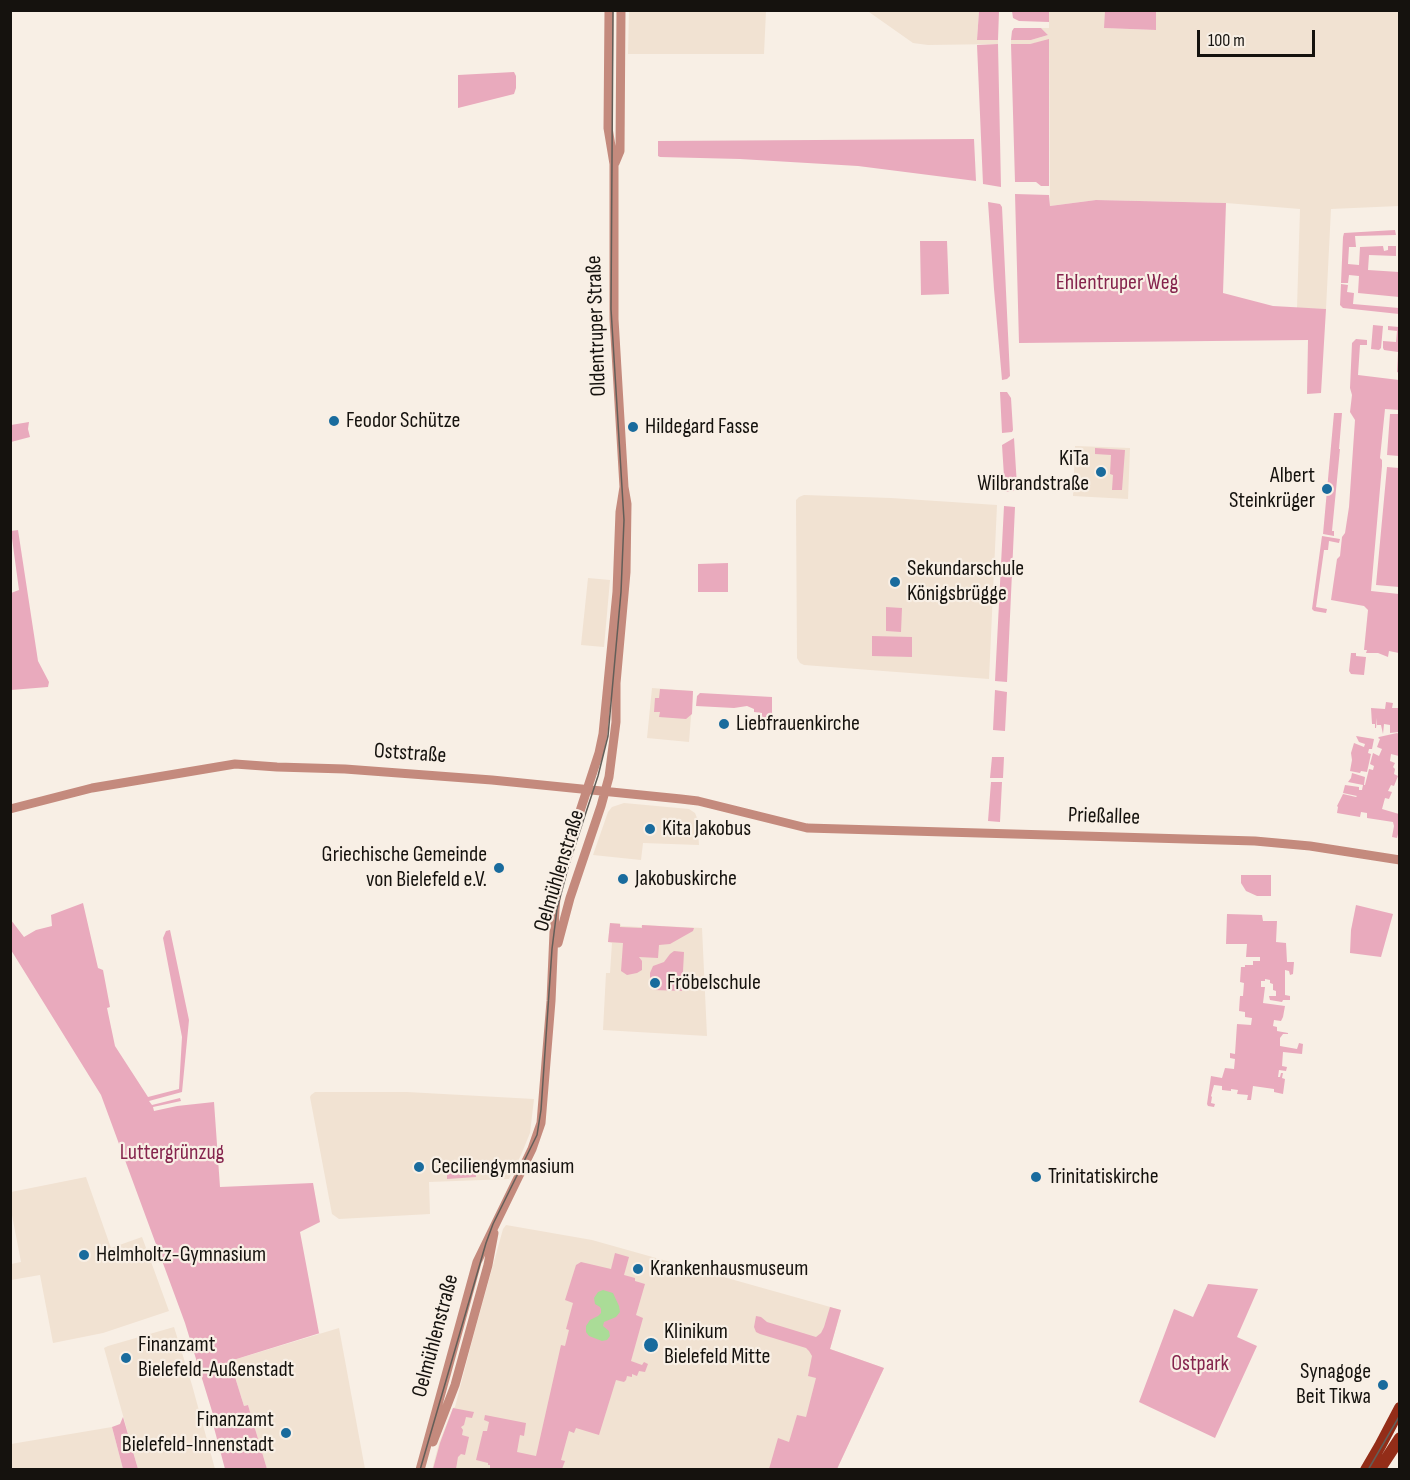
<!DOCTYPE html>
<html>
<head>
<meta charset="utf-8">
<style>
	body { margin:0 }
	#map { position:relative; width:1410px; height:1480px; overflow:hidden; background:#f8efe5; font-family:"Sofia Sans Condensed",sans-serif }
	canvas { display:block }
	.frame { position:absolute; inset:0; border:12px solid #15120e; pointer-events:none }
	.scale { position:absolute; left:1197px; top:30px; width:118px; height:27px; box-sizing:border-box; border:3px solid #15120e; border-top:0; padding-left:8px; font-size:18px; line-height:21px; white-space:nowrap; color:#15120e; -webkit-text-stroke:4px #f8efe5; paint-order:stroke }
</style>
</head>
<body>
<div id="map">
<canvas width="1410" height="1480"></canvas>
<div class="frame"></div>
<div class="scale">100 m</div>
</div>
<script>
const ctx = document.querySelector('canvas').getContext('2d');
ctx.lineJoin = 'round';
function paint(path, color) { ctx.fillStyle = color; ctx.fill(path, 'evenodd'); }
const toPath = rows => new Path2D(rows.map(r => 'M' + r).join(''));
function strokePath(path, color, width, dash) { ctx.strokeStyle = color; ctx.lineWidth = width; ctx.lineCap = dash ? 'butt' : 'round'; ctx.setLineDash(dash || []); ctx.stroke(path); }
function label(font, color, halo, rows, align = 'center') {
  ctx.font = font + ' "Sofia Sans Condensed",sans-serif'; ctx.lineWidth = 4.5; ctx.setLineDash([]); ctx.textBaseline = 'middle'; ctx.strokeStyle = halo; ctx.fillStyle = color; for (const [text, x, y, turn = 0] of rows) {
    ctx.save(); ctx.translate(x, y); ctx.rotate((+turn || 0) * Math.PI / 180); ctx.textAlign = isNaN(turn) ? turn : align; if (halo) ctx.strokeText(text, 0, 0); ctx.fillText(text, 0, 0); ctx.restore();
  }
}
paint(toPath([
	[869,10,979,11,977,40,998,40,998,44,928,45,913,43,869,12],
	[629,11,766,11,764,54,628,54],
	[1049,11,1105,11,1105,28,1155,30,1156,11,1399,11,1399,206,1331,209,1326,309,1297,308,1300,209,1226,203,1096,200,1050,206,1049,40,1030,44,1011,44,1011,40,1031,40,1048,35,1041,28,1049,28],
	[1075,446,1130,448,1128,499,1073,496],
	[804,495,891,498,997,505,989,679,804,665,800,663,797,658,796,505,796,500,799,497],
	[588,578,610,580,604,647,581,645],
	[652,688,693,691,689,742,647,738],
	[624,803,689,809,695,813,697,818,699,845,643,843,641,860,593,855,608,812,612,807],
	[610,923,620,923,621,926,641,927,642,925,702,928,707,1036,603,1030,606,973,610,973,612,943,608,942],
	[315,1092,407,1092,534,1099,530,1133,521,1155,509,1179,429,1182,430,1214,339,1219,332,1214,310,1097,311,1095],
	[86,1177,111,1248,142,1237,169,1311,103,1333,53,1343,40,1275,11,1280,11,1264,21,1262,11,1210,11,1192],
	[506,1225,592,1240,841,1310,830,1349,884,1368,837,1469,432,1470,439,1443,453,1408,455,1407,472,1341,503,1229],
	[174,1327,192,1385,215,1469,138,1469,104,1348,108,1346],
	[339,1328,365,1469,267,1469,248,1405,244,1406,230,1361],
	[112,1427,123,1469,11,1469,11,1444]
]), '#f1e2d2');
paint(toPath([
	[979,11,999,11,998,40,977,40],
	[1012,11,1049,11,1049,22,1019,21,1013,18],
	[1105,11,1156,11,1156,30,1104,28],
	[1014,28,1041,28,1048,35,1031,40,1011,40,1012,31],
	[1049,39,1049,186,1041,186,1036,182,1015,182,1011,44,1030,44],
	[998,44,1001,187,983,184,977,45],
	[514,72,516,76,516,88,514,94,458,108,458,75],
	[974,139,976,181,858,166,740,159,660,157,658,156,658,141],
	[1015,194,1049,195,1050,206,1096,200,1226,203,1223,293,1273,306,1326,309,1321,393,1307,394,1308,340,1019,343],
	[988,202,1000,204,1002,207,1010,376,1007,379,1002,380,994,289],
	[1395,230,1396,235,1355,236,1356,247,1349,247,1348,264,1359,265,1360,247,1383,246,1384,251,1388,250,1388,246,1396,246,1396,256,1369,255,1368,270,1399,272,1399,297,1358,293,1359,276,1349,275,1348,283,1341,283,1343,237,1344,233],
	[920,241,947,241,949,294,921,295],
	[1341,284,1348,285,1347,292,1354,293,1353,304,1399,308,1399,314,1343,308,1340,305],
	[1373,325,1383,326,1381,348,1379,350,1371,349],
	[1388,326,1399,327,1399,373,1397,372,1398,352,1384,350,1383,348,1383,341,1396,342,1397,331,1388,330],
	[1356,339,1367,340,1367,345,1360,345,1358,375,1399,380,1399,410,1385,409,1380,458,1382,460,1382,466,1371,591,1399,594,1399,653,1389,651,1388,657,1378,653,1366,653,1367,650,1364,650,1368,610,1364,606,1331,600,1337,559,1340,556,1342,537,1345,533,1349,507,1355,420,1350,412,1352,395,1350,388,1352,343],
	[1000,392,1007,392,1011,398,1013,430,1012,432,1002,433],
	[1334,413,1342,413,1339,449,1340,449,1332,531,1334,531,1334,536,1323,534],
	[1390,414,1399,414,1399,456,1387,455],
	[29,422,28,429,30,437,11,442,11,425],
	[1014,438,1017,486,1014,491,1005,492,1002,445],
	[1095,448,1125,450,1122,490,1112,490,1113,475,1110,474,1111,455,1095,454],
	[1387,467,1399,468,1399,587,1376,585],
	[1004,506,1015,507,1007,682,995,681],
	[18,530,38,661,49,682,48,687,11,690,11,593,19,590,11,531],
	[1322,536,1340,539,1339,543,1329,541,1328,550,1324,550,1316,607,1327,609,1326,613,1314,611,1312,609],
	[728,563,728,592,698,592,698,564],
	[886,607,902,608,901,632,886,631],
	[872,636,912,637,912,657,872,656],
	[1351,653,1356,653,1356,656,1366,657,1364,675,1351,674,1349,671],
	[660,689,693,691,692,714,686,719,659,717,660,712,654,712,655,698,659,698],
	[995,690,1007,692,1005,731,993,730],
	[700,693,772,697,772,718,762,718,762,713,754,712,754,709,747,706,734,708,696,706,697,696],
	[1386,702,1393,703,1392,708,1399,708,1399,732,1390,733,1390,725,1384,724,1383,734,1381,725,1377,725,1377,718,1376,728,1375,728,1375,724,1372,724,1371,708,1385,709],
	[1397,733,1399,734,1399,756,1391,754,1390,761,1395,763,1393,767,1395,769,1394,774,1398,776,1394,786,1391,785,1388,791,1392,792,1389,799,1385,798,1382,809,1399,814,1399,830,1397,838,1392,837,1394,826,1393,822,1367,818,1367,813,1361,812,1360,817,1337,813,1338,807,1337,806,1343,794,1356,797,1357,796,1343,793,1345,785,1359,787,1359,790,1362,790,1363,785,1348,782,1351,778,1352,773,1365,777,1364,785,1365,785,1369,769,1373,770,1374,766,1370,764,1373,753,1379,756,1382,749,1377,747,1380,739,1378,738,1379,737],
	[1356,736,1374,739,1372,749,1369,749,1368,753,1371,754,1367,772,1361,771,1360,773,1350,771,1352,760,1351,753,1354,743,1364,747,1365,744,1359,742],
	[992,757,1004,757,1003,778,990,778],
	[991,782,1002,782,1000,822,988,821],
	[1241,875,1271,875,1271,896,1257,896,1246,891,1241,883],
	[83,903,98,968,103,970,110,1007,107,1008,115,1046,148,1097,179,1089,182,1037,163,938,166,931,170,930,189,1020,182,1092,149,1101,152,1105,180,1098,181,1101,153,1107,154,1111,177,1106,214,1102,220,1187,313,1183,320,1222,300,1232,319,1333,320,1333,230,1361,244,1406,248,1405,267,1469,225,1469,213,1424,215,1421,185,1323,101,1095,11,950,11,920,24,937,36,930,52,926,51,915],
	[1356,905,1393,914,1381,957,1350,953,1351,930],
	[1227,914,1262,915,1263,921,1277,921,1276,942,1286,943,1287,962,1294,962,1293,974,1290,975,1289,971,1285,970,1285,995,1290,996,1290,1000,1283,1000,1282,1002,1270,1000,1269,996,1276,996,1276,991,1273,990,1273,984,1270,983,1270,980,1265,979,1265,981,1261,981,1261,987,1265,987,1263,1003,1285,1006,1283,1017,1281,1021,1274,1020,1273,1026,1277,1027,1277,1031,1288,1033,1288,1034,1283,1034,1280,1038,1280,1046,1297,1049,1299,1043,1303,1044,1302,1054,1283,1052,1282,1066,1287,1067,1286,1071,1279,1070,1278,1077,1280,1077,1281,1073,1283,1073,1282,1078,1285,1079,1283,1094,1274,1092,1274,1089,1253,1086,1251,1100,1247,1100,1248,1095,1237,1094,1238,1090,1231,1089,1231,1091,1222,1090,1222,1086,1214,1085,1211,1096,1212,1097,1211,1103,1215,1104,1214,1107,1208,1106,1207,1104,1211,1076,1222,1078,1225,1068,1234,1069,1235,1059,1230,1058,1230,1053,1235,1054,1237,1024,1251,1025,1252,1018,1245,1017,1245,1012,1239,1011,1240,996,1243,996,1244,983,1240,982,1241,967,1245,967,1245,965,1253,965,1253,961,1260,961,1260,957,1246,957,1247,944,1226,944],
	[610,923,620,924,620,927,642,928,642,925,694,928,693,931,670,944,659,945,658,958,639,957,642,961,642,970,637,973,627,975,621,971,623,943,608,942],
	[674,951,684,952,682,991,654,990,651,986,650,980,650,973,653,966,664,962,670,954],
	[475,1162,476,1177,447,1179,447,1163],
	[615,1253,629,1257,624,1275,635,1278,635,1281,645,1284,636,1315,643,1318,631,1361,642,1365,644,1362,648,1364,645,1372,639,1371,637,1376,632,1374,632,1377,627,1376,626,1380,624,1382,616,1380,599,1435,576,1428,574,1433,569,1431,561,1460,565,1461,562,1469,490,1469,490,1465,488,1465,488,1463,476,1460,483,1431,487,1431,489,1422,484,1420,485,1415,526,1423,524,1436,520,1435,517,1452,536,1456,561,1345,565,1346,569,1330,566,1329,573,1303,565,1300,576,1265,581,1262,611,1269],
	[1208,1284,1258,1289,1237,1337,1257,1346,1215,1438,1139,1402,1174,1309,1193,1317],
	[830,1307,841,1310,830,1349,884,1368,837,1469,769,1469,778,1438,789,1442,797,1415,806,1417,816,1378,808,1376,812,1356,809,1351,806,1348,760,1334,756,1332,754,1327,756,1316,761,1317,767,1322,816,1337,821,1333,824,1327],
	[453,1408,474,1412,472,1418,466,1417,464,1425,461,1427,463,1430,462,1435,469,1437,465,1455,461,1454,458,1457,456,1469,433,1469,440,1443],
	[123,1417,138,1469,123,1469,112,1427,120,1424]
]), '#e9aabd');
paint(toPath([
	[603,1290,613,1293,619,1306,620,1312,616,1317,604,1322,603,1326,609,1331,610,1336,607,1340,602,1341,589,1336,586,1332,586,1326,590,1320,598,1316,601,1313,601,1309,600,1307,595,1304,594,1298,598,1292]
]), '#aadc97');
strokePath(toPath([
	[615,163,620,151,621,10],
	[10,809,92,788,235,764,277,767,345,769,492,780,681,799,698,801,807,828,1255,841,1310,846,1400,860],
	[558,943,570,898,601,806,609,777,616,722,616,683,626,572,627,504,624,487,614,319,614,164,608,128,609,10],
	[433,1442,455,1385,488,1265,494,1233],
	[420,1470,477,1262,532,1149,541,1123,551,1001,555,909,557,886,566,854,599,753,603,734,617,592,620,512,624,487]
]), '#c48a7d', 9);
strokePath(toPath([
	[1366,1470,1380,1446,1400,1408],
	[1379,1470,1400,1438]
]), '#932d18', 12);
strokePath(toPath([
	[420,1470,486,1243,493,1224,537,1135,541,1110,552,949,557,909,569,864,598,776,608,736,621,592,624,520,611,309,613,10],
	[1368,1470,1400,1415]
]), '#635e58', 1.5);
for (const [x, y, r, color] of [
	[334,421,6,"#196b9d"],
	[633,427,6,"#196b9d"],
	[1101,472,6,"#196b9d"],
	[1327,489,6,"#196b9d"],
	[895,582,6,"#196b9d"],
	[724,724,6,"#196b9d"],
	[650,829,6,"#196b9d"],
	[499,868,6,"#196b9d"],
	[623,879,6,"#196b9d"],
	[655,983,6,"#196b9d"],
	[419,1167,6,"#196b9d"],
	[1036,1177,6,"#196b9d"],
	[84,1255,6,"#196b9d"],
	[638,1269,6,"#196b9d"],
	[651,1345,8,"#196b9d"],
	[126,1358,6,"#196b9d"],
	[1383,1385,6,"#196b9d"],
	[286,1433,6,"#196b9d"]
]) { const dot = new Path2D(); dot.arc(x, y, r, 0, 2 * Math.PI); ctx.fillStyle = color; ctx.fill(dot); strokePath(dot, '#f8efe5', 2); }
label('22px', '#85244d', '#f8efe5', [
	["Ehlentruper Weg",1117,283],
	["Luttergrünzug",172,1153],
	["Ostpark",1200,1364]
]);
label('22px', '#15120e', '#f8efe5', [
	["Oldentruper Straße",597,326,-92],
	["Oststraße",410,754,4],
	["Prießallee",1104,817,2],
	["Oelmühlenstraße",560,871,-73],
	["Oelmühlenstraße",436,1336,-75]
]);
label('22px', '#15120e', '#f8efe5', [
	["Feodor Schütze",346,421],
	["Hildegard Fasse",645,427],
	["KiTa",1089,459,"right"],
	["Wilbrandstraße",1089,484,"right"],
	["Albert",1315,476,"right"],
	["Steinkrüger",1315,501,"right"],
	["Sekundarschule",907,569],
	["Königsbrügge",907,594],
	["Liebfrauenkirche",736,724],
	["Kita Jakobus",662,829],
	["Griechische Gemeinde",487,855,"right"],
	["von Bielefeld e.V.",487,880,"right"],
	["Jakobuskirche",635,879],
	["Fröbelschule",667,983],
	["Ceciliengymnasium",431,1167],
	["Trinitatiskirche",1048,1177],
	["Helmholtz-Gymnasium",96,1255],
	["Krankenhausmuseum",650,1269],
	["Klinikum",664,1332],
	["Bielefeld Mitte",664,1357],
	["Finanzamt",138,1345],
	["Bielefeld-Außenstadt",138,1370],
	["Synagoge",1371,1372,"right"],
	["Beit Tikwa",1371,1397,"right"],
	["Finanzamt",274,1420,"right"],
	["Bielefeld-Innenstadt",274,1445,"right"]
], 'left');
</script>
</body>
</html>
